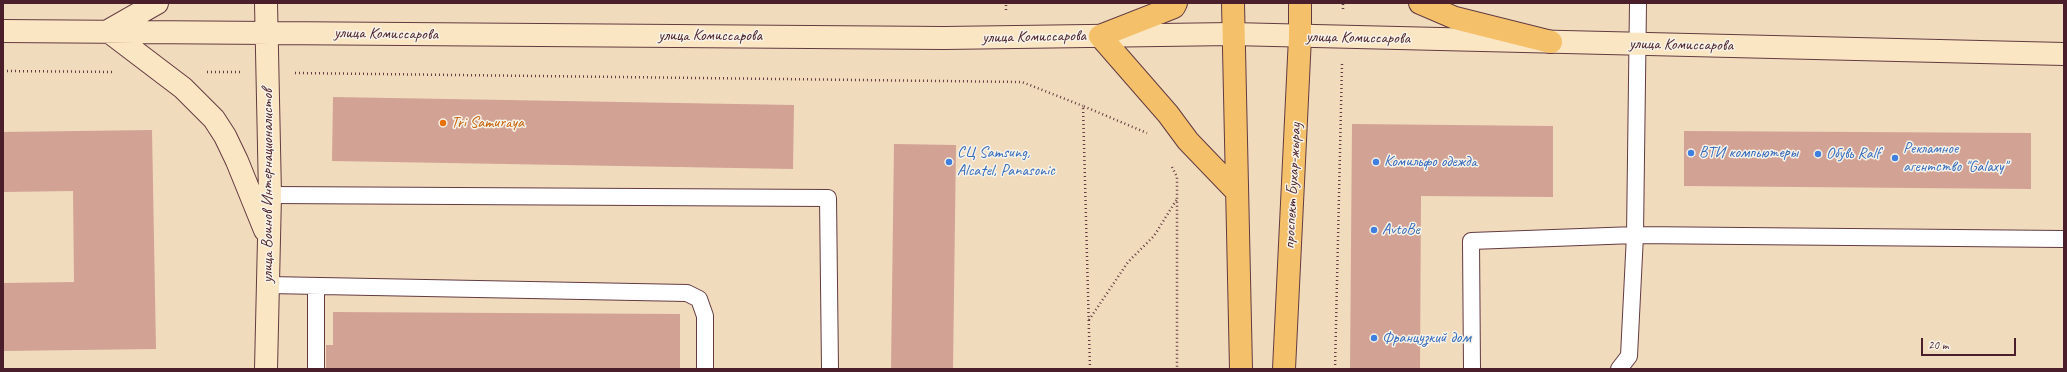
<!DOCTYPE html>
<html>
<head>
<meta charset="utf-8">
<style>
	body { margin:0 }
	#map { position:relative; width:2067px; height:372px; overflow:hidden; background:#f1dbbd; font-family:Caveat,sans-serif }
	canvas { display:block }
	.frame { position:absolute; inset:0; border:4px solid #4a1f2b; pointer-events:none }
	.scale { position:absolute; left:1921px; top:338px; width:95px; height:18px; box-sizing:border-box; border:2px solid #4a1f2b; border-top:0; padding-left:5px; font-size:12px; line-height:14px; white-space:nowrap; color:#4a1f2b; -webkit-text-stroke:3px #f7f3e8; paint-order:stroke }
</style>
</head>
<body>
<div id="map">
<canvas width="2067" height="372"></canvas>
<div class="frame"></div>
<div class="scale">20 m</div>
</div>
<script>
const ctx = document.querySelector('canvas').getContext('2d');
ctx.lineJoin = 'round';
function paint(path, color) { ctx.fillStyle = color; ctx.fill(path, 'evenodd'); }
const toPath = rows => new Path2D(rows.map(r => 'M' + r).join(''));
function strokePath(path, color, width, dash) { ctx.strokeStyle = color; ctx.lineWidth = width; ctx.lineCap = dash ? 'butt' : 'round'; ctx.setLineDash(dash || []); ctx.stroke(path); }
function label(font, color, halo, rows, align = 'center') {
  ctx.font = font + ' Caveat,sans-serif'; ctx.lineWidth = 3; ctx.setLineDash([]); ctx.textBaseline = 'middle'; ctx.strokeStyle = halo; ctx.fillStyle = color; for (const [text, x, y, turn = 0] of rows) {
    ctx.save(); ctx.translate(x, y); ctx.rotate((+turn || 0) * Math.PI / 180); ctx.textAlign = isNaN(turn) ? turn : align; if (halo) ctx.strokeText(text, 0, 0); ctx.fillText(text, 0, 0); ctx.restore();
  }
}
paint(toPath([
	[333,97,794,105,793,169,332,161],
	[1352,124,1553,126,1553,197,1421,196,1420,369,1350,369],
	[152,130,156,349,3,351,3,283,74,282,73,191,3,192,3,132],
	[1684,131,2031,133,2031,189,1684,186],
	[894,144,956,145,953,369,891,369],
	[333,312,680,314,680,369,326,369,326,345,333,345]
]), '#d2a295');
const lane = toPath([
	[270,195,828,198,830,369],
	[268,285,687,293,699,299,705,316,705,369],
	[316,369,316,286],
	[1472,369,1471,241,1635,235,1638,3],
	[1619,369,1629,356,1635,235,2064,239]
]);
const secondary = toPath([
	[157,3,108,31,183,88,214,119,225,136,237,161,265,230],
	[266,3,270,195,266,369],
	[3,31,944,38,1232,34,2064,54]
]);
const primary = toPath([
	[1176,3,1174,7,1100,36,1168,114,1188,141,1236,191],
	[1233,3,1241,369],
	[1420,3,1455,18,1551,42],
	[1284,369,1300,37,1300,3]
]);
strokePath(lane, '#633b41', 18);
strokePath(secondary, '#633b41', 24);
strokePath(primary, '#633b41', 24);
strokePath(toPath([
	[1343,9,1343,3],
	[1006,10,1006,3],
	[3,71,114,72],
	[207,72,240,72],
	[295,73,1022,82,1083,106],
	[1172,167,1177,177,1177,369],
	[1089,320,1128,262,1154,236,1177,199],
	[1090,369,1083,106,1147,133],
	[1335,369,1342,64]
]), '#633b41', 2.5, [1, 3]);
strokePath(lane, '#fff', 16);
strokePath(secondary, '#fbe6c3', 22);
strokePath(primary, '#f4c16a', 22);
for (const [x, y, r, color] of [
	[443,123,4,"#e8710a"],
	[1691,153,4,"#3f7fe0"],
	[1818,154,4,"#3f7fe0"],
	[1895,158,4,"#3f7fe0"],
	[949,162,4,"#3f7fe0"],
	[1376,162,4,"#3f7fe0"],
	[1374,230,4,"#3f7fe0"],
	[1374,338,4,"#3f7fe0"]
]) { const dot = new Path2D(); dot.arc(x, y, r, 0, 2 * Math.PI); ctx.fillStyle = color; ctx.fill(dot); strokePath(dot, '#f7f3e8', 1.5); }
label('16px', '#4a1f2b', '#f7f3e8', [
	["улица Комиссарова",386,34,1],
	["улица Комиссарова",710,36],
	["улица Комиссарова",1034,37,-1],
	["улица Комиссарова",1358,38,1],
	["улица Комиссарова",1681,45,1],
	["улица Воинов Интернационалистов",268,186,-90],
	["проспект Бухар-жырау",1293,186,-87]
]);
label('16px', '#c56008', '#f7f3e8', [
	["Tri Samuraya",451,123]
], 'left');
label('16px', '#366cbe', '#f7f3e8', [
	["Рекламное",1903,149],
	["агентство \"Galaxy\"",1903,167],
	["СЦ Samsung,",957,153],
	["Alcatel, Panasonic",957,171],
	["ВТИ компьютеры",1699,153],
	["Обувь Ralf",1826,154],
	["Комильфо одежда",1384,162],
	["AvtoBe",1382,230],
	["Французкий дом",1382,338]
], 'left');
</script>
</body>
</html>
